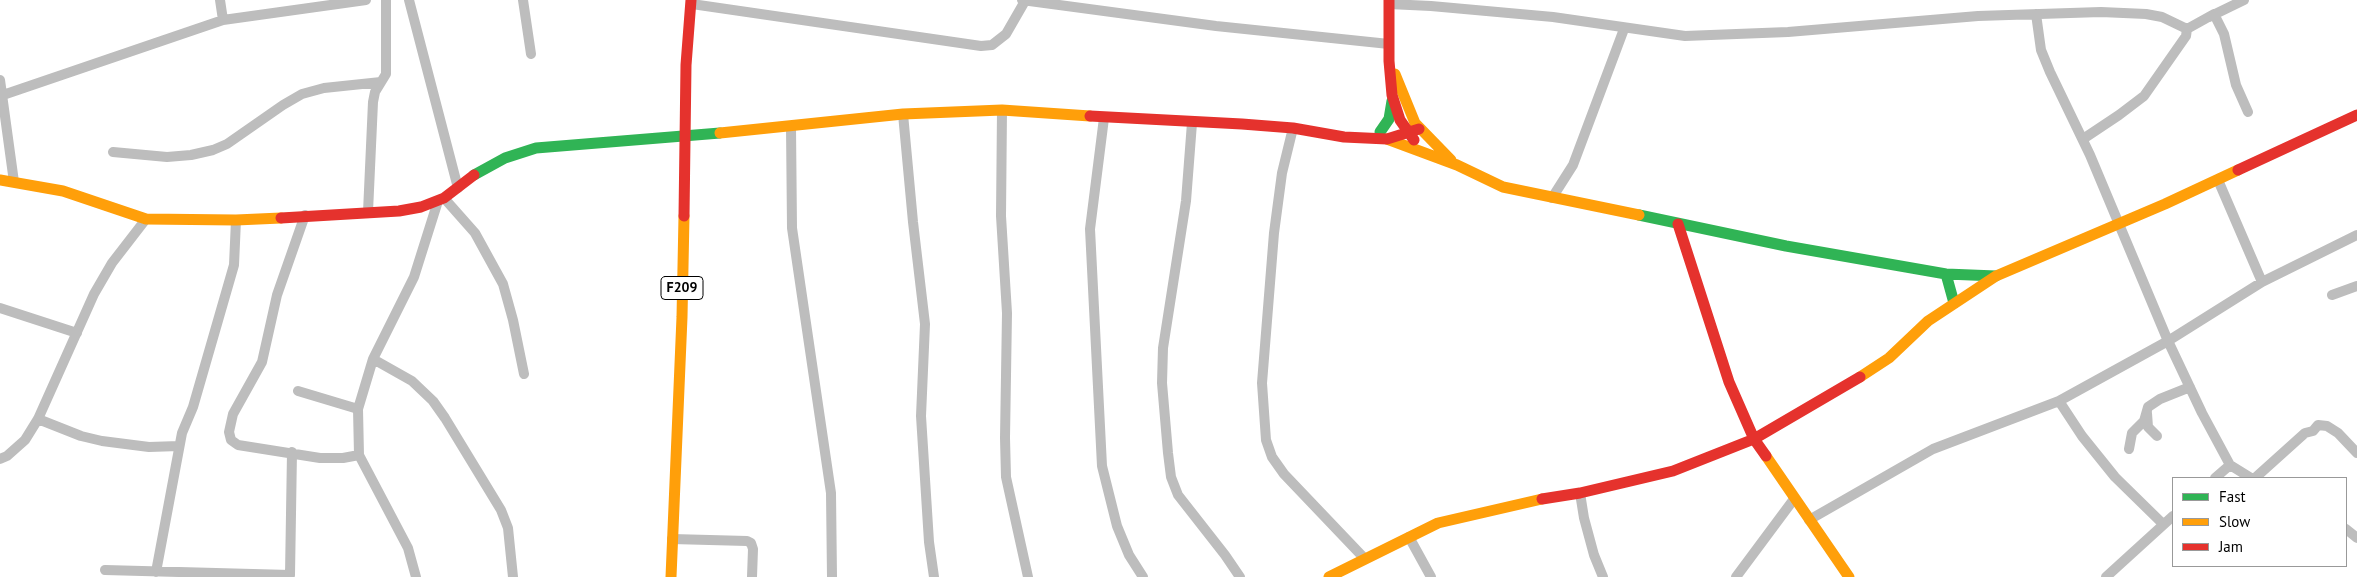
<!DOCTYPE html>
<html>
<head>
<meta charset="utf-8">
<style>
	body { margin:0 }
	#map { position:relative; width:2357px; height:577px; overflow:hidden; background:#fff; font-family:"PT Sans",sans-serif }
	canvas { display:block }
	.legend { position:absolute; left:2172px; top:477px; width:175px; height:90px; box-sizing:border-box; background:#fff; border:1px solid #999; margin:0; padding:6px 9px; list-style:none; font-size:15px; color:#000 }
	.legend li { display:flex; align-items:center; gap:10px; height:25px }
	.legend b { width:25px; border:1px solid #999 }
</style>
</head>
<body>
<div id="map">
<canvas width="2357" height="577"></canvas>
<ul class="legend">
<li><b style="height:6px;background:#30b455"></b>Fast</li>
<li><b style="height:6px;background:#ff9f0a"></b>Slow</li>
<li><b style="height:6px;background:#e5322d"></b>Jam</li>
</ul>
</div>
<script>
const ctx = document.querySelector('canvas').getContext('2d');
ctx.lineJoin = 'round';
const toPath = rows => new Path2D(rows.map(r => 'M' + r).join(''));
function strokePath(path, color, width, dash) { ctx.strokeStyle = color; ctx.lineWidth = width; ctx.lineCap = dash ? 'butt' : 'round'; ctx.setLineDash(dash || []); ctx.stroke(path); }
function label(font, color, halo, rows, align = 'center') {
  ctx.font = font + ' "PT Sans",sans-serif'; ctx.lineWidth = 4.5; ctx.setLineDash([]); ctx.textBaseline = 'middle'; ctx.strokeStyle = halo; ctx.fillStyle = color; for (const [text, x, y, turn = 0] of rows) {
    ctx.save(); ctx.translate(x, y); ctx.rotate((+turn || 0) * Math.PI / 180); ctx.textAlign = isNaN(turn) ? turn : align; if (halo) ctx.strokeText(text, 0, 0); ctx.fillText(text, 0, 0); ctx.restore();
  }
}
strokePath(toPath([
	[220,0,223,20],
	[409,0,458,188],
	[523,0,531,54],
	[1022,0,1216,26,1389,44],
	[692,4,981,46,992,45,1006,34,1025,1],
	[1389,4,1431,6,1553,17,1685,36,1788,32,1978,16,2101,12,2146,14,2162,17,2187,29],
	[2036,14,2041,50,2050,72,2090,155,2168,341,2202,413,2230,465,2251,478],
	[2209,17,2244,0],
	[2187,29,2214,14,2224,34,2236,85,2248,112],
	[0,80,14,182],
	[3,95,223,20,366,0],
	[1002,110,1001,216,1007,313,1005,438,1006,477,1028,577],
	[903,114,913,222,925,324,921,416,929,542,934,577],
	[1104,118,1090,229,1102,466,1117,526,1129,555,1143,577],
	[1192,123,1186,201,1163,348,1162,383,1168,453,1171,477,1178,495,1225,555,1240,577],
	[791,127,792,228,831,493,832,577],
	[1293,128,1282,173,1274,233,1262,383,1266,440,1272,457,1284,474,1365,559],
	[2083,139,2119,115,2144,96,2186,36,2187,29],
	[113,152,167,157,191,155,213,150,227,144,283,105,302,94,324,88,381,82],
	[2218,180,2262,282],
	[444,198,475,233,503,284,513,320,524,374],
	[1552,198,1573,165,1624,29],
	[368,212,373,102,375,92,386,74,386,0],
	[305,215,277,295,262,362,233,414,229,432,231,440,238,445,320,458,343,458,359,455],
	[2332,295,2357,286],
	[0,308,77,333],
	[373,359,412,381,433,401,445,418,501,510,508,528,513,577],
	[298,391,358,409],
	[2059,401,2082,436,2115,477,2163,524],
	[2147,413,2148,427,2157,436],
	[38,419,81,436,102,441,149,447,179,446],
	[2129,449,2132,433,2144,421,2148,407,2160,399,2190,387],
	[0,459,7,456,25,440,38,419,94,294,112,263,146,219],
	[2215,478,2230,465],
	[2255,478,2305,433,2313,431,2318,425,2327,426,2338,433,2357,453],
	[1580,493,1584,518,1594,555,1603,577],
	[1809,520,1933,449,2059,401,2168,341,2262,282,2357,235],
	[2346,529,2357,538],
	[1409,537,1431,577],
	[672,539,747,541,751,543,753,549,752,577],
	[105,570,290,575,292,452],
	[156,572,182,433,193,407,234,265,236,220],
	[416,577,408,548,359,455,358,409,373,359,414,277,438,201],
	[1736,577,1794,499],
	[2106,577,2173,516]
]), '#bdbdbd', 10);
strokePath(toPath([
	[1380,132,1389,119,1392,101],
	[474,175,505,158,536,148,720,133],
	[1639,215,1786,246,1946,274,1996,276],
	[1946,274,1954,303]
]), '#30b455', 11);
strokePath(toPath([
	[1395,74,1415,123,1451,160],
	[720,133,903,114,1002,110,1090,116],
	[1387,139,1457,165,1503,187,1639,215],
	[0,180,63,191,146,219,236,220,281,218],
	[1860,377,1889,358,1928,321,1996,276,2165,204,2238,170],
	[1766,456,1849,577],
	[671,577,682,317,684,216],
	[1329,577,1438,523,1542,499]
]), '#ff9f0a', 11);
strokePath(toPath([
	[1389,0,1389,61,1392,95,1400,120,1414,140],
	[1090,116,1242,124,1293,128,1344,137,1387,139,1419,129],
	[2238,170,2357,115],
	[684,216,686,65,691,0],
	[281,218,399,211,421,207,444,198,474,175],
	[1678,224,1729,382,1754,439,1766,456],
	[1542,499,1580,493,1673,471,1754,439,1860,377]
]), '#e5322d', 11);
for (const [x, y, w] of [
	[682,288,42]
]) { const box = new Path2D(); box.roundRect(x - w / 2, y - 11.5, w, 23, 4); ctx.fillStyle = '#fff'; ctx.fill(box); strokePath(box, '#000', 1); }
label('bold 14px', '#000', null, [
	["F209",682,288]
]);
</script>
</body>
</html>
